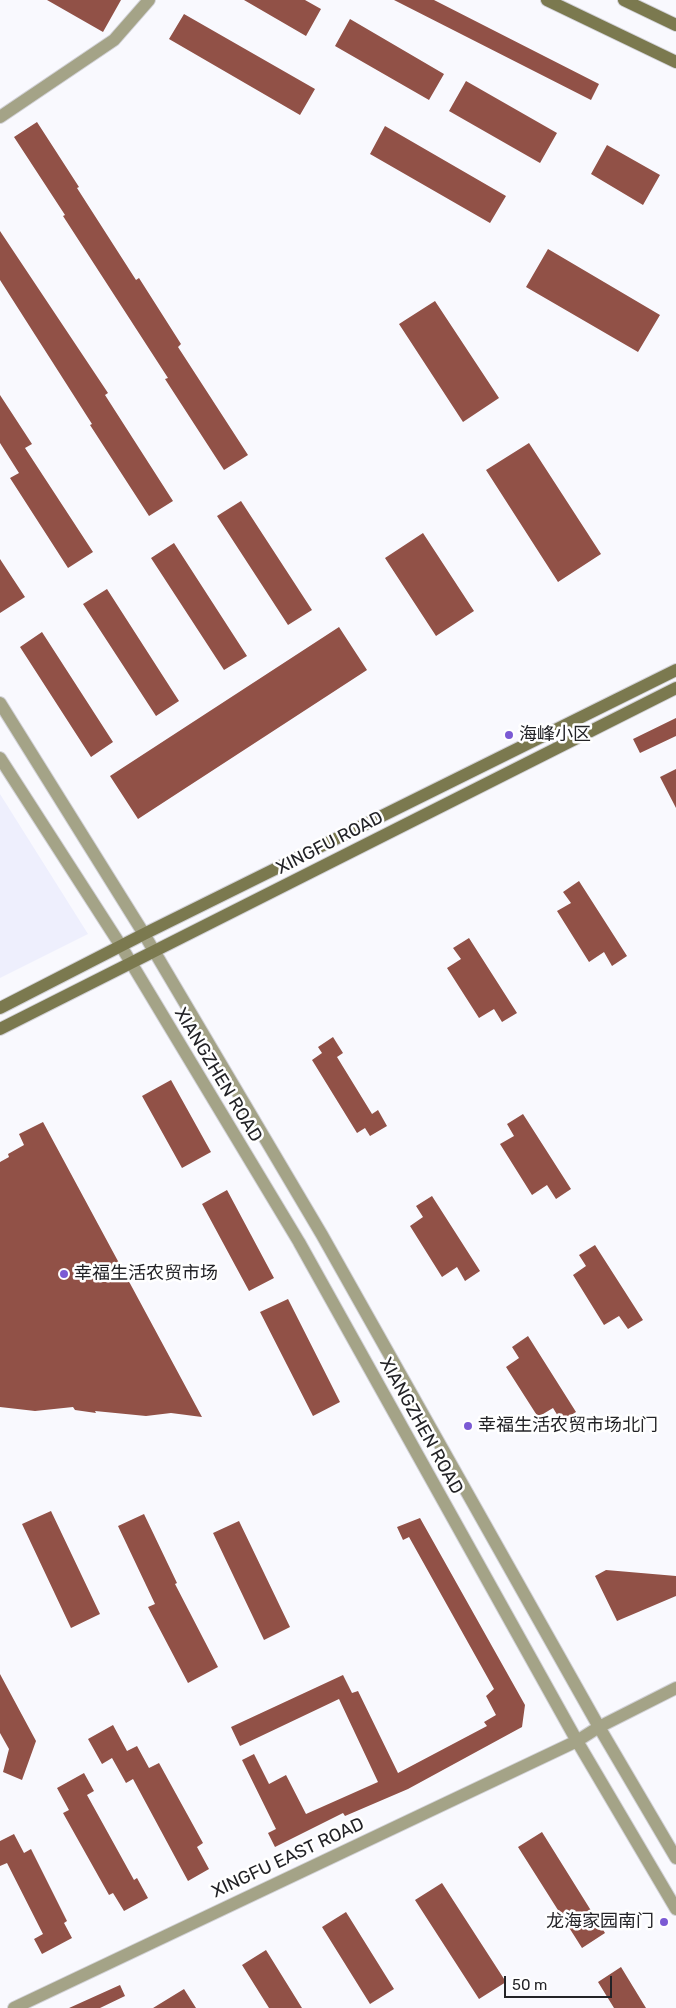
<!DOCTYPE html>
<html>
<head>
<meta charset="utf-8">
<style>
	body { margin:0 }
	#map { position:relative; width:676px; height:2008px; overflow:hidden; background:#f9f9fe; font-family:Rubik,sans-serif }
	canvas { display:block }
	.scale { position:absolute; left:504px; top:1976px; width:108px; height:22px; box-sizing:border-box; border:2px solid #232327; border-top:0; padding-left:6px; font-size:15px; line-height:18px; white-space:nowrap; color:#232327; -webkit-text-stroke:4px #fff; paint-order:stroke }
</style>
</head>
<body>
<div id="map">
<canvas width="676" height="2008"></canvas>
<div class="scale">50 m</div>
</div>
<script>
const ctx = document.querySelector('canvas').getContext('2d');
ctx.lineJoin = 'round';
function paint(path, color) { ctx.fillStyle = color; ctx.fill(path, 'evenodd'); }
const toPath = rows => new Path2D(rows.map(r => 'M' + r).join(''));
function strokePath(path, color, width, dash) { ctx.strokeStyle = color; ctx.lineWidth = width; ctx.lineCap = dash ? 'butt' : 'round'; ctx.setLineDash(dash || []); ctx.stroke(path); }
function label(font, color, halo, rows, align = 'center') {
  ctx.font = font + ' Rubik,"Noto Sans SC",sans-serif'; ctx.lineWidth = 5; ctx.setLineDash([]); ctx.textBaseline = 'middle'; ctx.strokeStyle = halo; ctx.fillStyle = color; for (const [text, x, y, turn = 0] of rows) {
    ctx.save(); ctx.translate(x, y); ctx.rotate((+turn || 0) * Math.PI / 180); ctx.textAlign = isNaN(turn) ? turn : align; if (halo) ctx.strokeText(text, 0, 0); ctx.fillText(text, 0, 0); ctx.restore();
  }
}
paint(toPath([
	[0,794,88,934,0,978]
]), '#eeeffd');
paint(toPath([
	[47,0,121,0,103,32],
	[244,0,305,0,321,9,306,36],
	[394,0,434,0,599,84,591,100],
	[184,14,315,89,300,115,169,39],
	[350,19,444,74,429,100,335,46],
	[466,81,557,133,540,163,449,111],
	[37,122,79,187,77,188,136,280,139,278,181,344,178,347,248,455,224,470,165,379,168,378,63,216,65,215,14,137],
	[385,126,506,196,490,223,370,154],
	[607,145,660,175,643,205,591,174],
	[0,231,108,393,105,395,173,501,149,516,90,425,92,424,0,280],
	[548,249,660,315,638,352,526,287],
	[435,301,499,398,463,422,399,324],
	[0,395,32,444,25,448,93,552,68,568,10,478,19,473,0,443],
	[529,443,601,554,558,582,486,470],
	[241,501,312,610,288,625,217,516],
	[423,533,474,611,436,636,385,558],
	[174,543,247,656,224,670,151,558],
	[0,559,25,597,0,613],
	[107,589,179,701,156,716,83,604],
	[339,627,367,670,138,819,110,776],
	[42,632,113,742,91,757,20,647],
	[676,718,676,736,640,753,633,739],
	[676,769,676,808,660,777],
	[579,881,627,956,612,966,604,952,589,962,557,911,571,903,563,892],
	[469,938,517,1013,502,1022,494,1009,479,1018,447,968,461,959,453,948],
	[333,1037,343,1053,337,1057,372,1114,378,1110,387,1126,370,1136,365,1128,357,1133,312,1060,322,1053,318,1047],
	[171,1080,211,1152,182,1168,142,1096],
	[523,1114,571,1189,556,1199,547,1185,532,1195,500,1144,514,1136,507,1124],
	[43,1122,202,1417,171,1413,146,1416,95,1411,96,1413,75,1410,73,1407,35,1411,0,1407,0,1162,9,1157,8,1154,24,1145,19,1134],
	[227,1190,274,1278,249,1291,202,1204],
	[432,1196,480,1271,465,1281,457,1267,442,1277,410,1226,423,1217,416,1206],
	[595,1245,643,1320,628,1329,619,1316,604,1325,573,1275,586,1266,579,1255],
	[288,1299,340,1402,313,1416,260,1312],
	[528,1336,576,1412,561,1421,553,1408,538,1417,506,1367,519,1358,512,1347],
	[51,1511,100,1614,71,1628,22,1524],
	[144,1514,177,1583,175,1584,218,1667,188,1683,148,1607,155,1604,118,1526],
	[420,1518,525,1705,522,1727,408,1789,345,1816,343,1813,275,1847,268,1833,276,1829,242,1760,254,1754,269,1784,286,1775,306,1814,378,1782,339,1699,240,1746,231,1727,343,1675,352,1693,358,1691,398,1773,487,1726,484,1722,496,1715,486,1696,494,1689,409,1537,403,1540,397,1527],
	[239,1521,290,1627,264,1640,213,1533],
	[606,1570,676,1576,676,1596,617,1621,595,1576],
	[0,1674,36,1741,22,1780,3,1772,9,1749,0,1733],
	[113,1725,127,1751,137,1746,149,1768,159,1763,203,1843,197,1847,209,1869,188,1881,133,1779,126,1783,112,1758,102,1764,88,1739],
	[84,1773,94,1791,87,1795,134,1880,137,1878,148,1898,124,1911,113,1893,109,1895,63,1813,69,1810,57,1788],
	[542,1832,605,1933,582,1948,518,1847],
	[14,1834,24,1853,31,1849,67,1921,64,1923,72,1938,42,1954,34,1939,43,1934,7,1863,0,1866,0,1841],
	[442,1883,506,1982,479,1999,415,1900],
	[346,1912,394,1989,370,2004,322,1927],
	[266,1950,302,2008,269,2008,242,1965],
	[621,1967,646,2008,614,2008,598,1982],
	[120,1985,125,1996,100,2008,69,2008],
	[184,1989,196,2008,153,2008]
]), '#915147');
const minor = toPath([
	[0,117,114,40,149,0]
]);
const tertiary = toPath([
	[0,703,144,934,322,1235,599,1727,676,1858],
	[0,758,121,946,299,1242,577,1741,676,1909],
	[14,2008,577,1741,599,1727,676,1688]
]);
const secondary = toPath([
	[547,0,676,62],
	[624,0,676,25],
	[0,1008,144,934,676,670],
	[0,1029,676,688]
]);
strokePath(minor, '#d2d2d7', 14);
strokePath(tertiary, '#d2d2d7', 14);
strokePath(secondary, '#d2d2d7', 14);
strokePath(minor, '#a4a387', 12);
strokePath(tertiary, '#a4a387', 12);
strokePath(secondary, '#7b794f', 12);
for (const [x, y, r, color] of [
	[509,735,5,"#7b5ad4"],
	[64,1274,5,"#7b5ad4"],
	[468,1426,5,"#7b5ad4"],
	[664,1922,5,"#7b5ad4"]
]) { const dot = new Path2D(); dot.arc(x, y, r, 0, 2 * Math.PI); ctx.fillStyle = color; ctx.fill(dot); strokePath(dot, '#fff', 2); }
label('18px', '#232327', '#fff', [
	["海峰小区",519,735],
	["幸福生活农贸市场",74,1274],
	["幸福生活农贸市场北门",478,1426],
	["龙海家园南门",654,1922,"right"]
], 'left');
label('18px', '#232327', '#fff', [
	["XINGFU ROAD",330,843,-27],
	["XIANGZHEN ROAD",218,1075,59],
	["XIANGZHEN ROAD",421,1426,61],
	["XINGFU EAST ROAD",288,1858,-25]
]);
</script>
</body>
</html>
